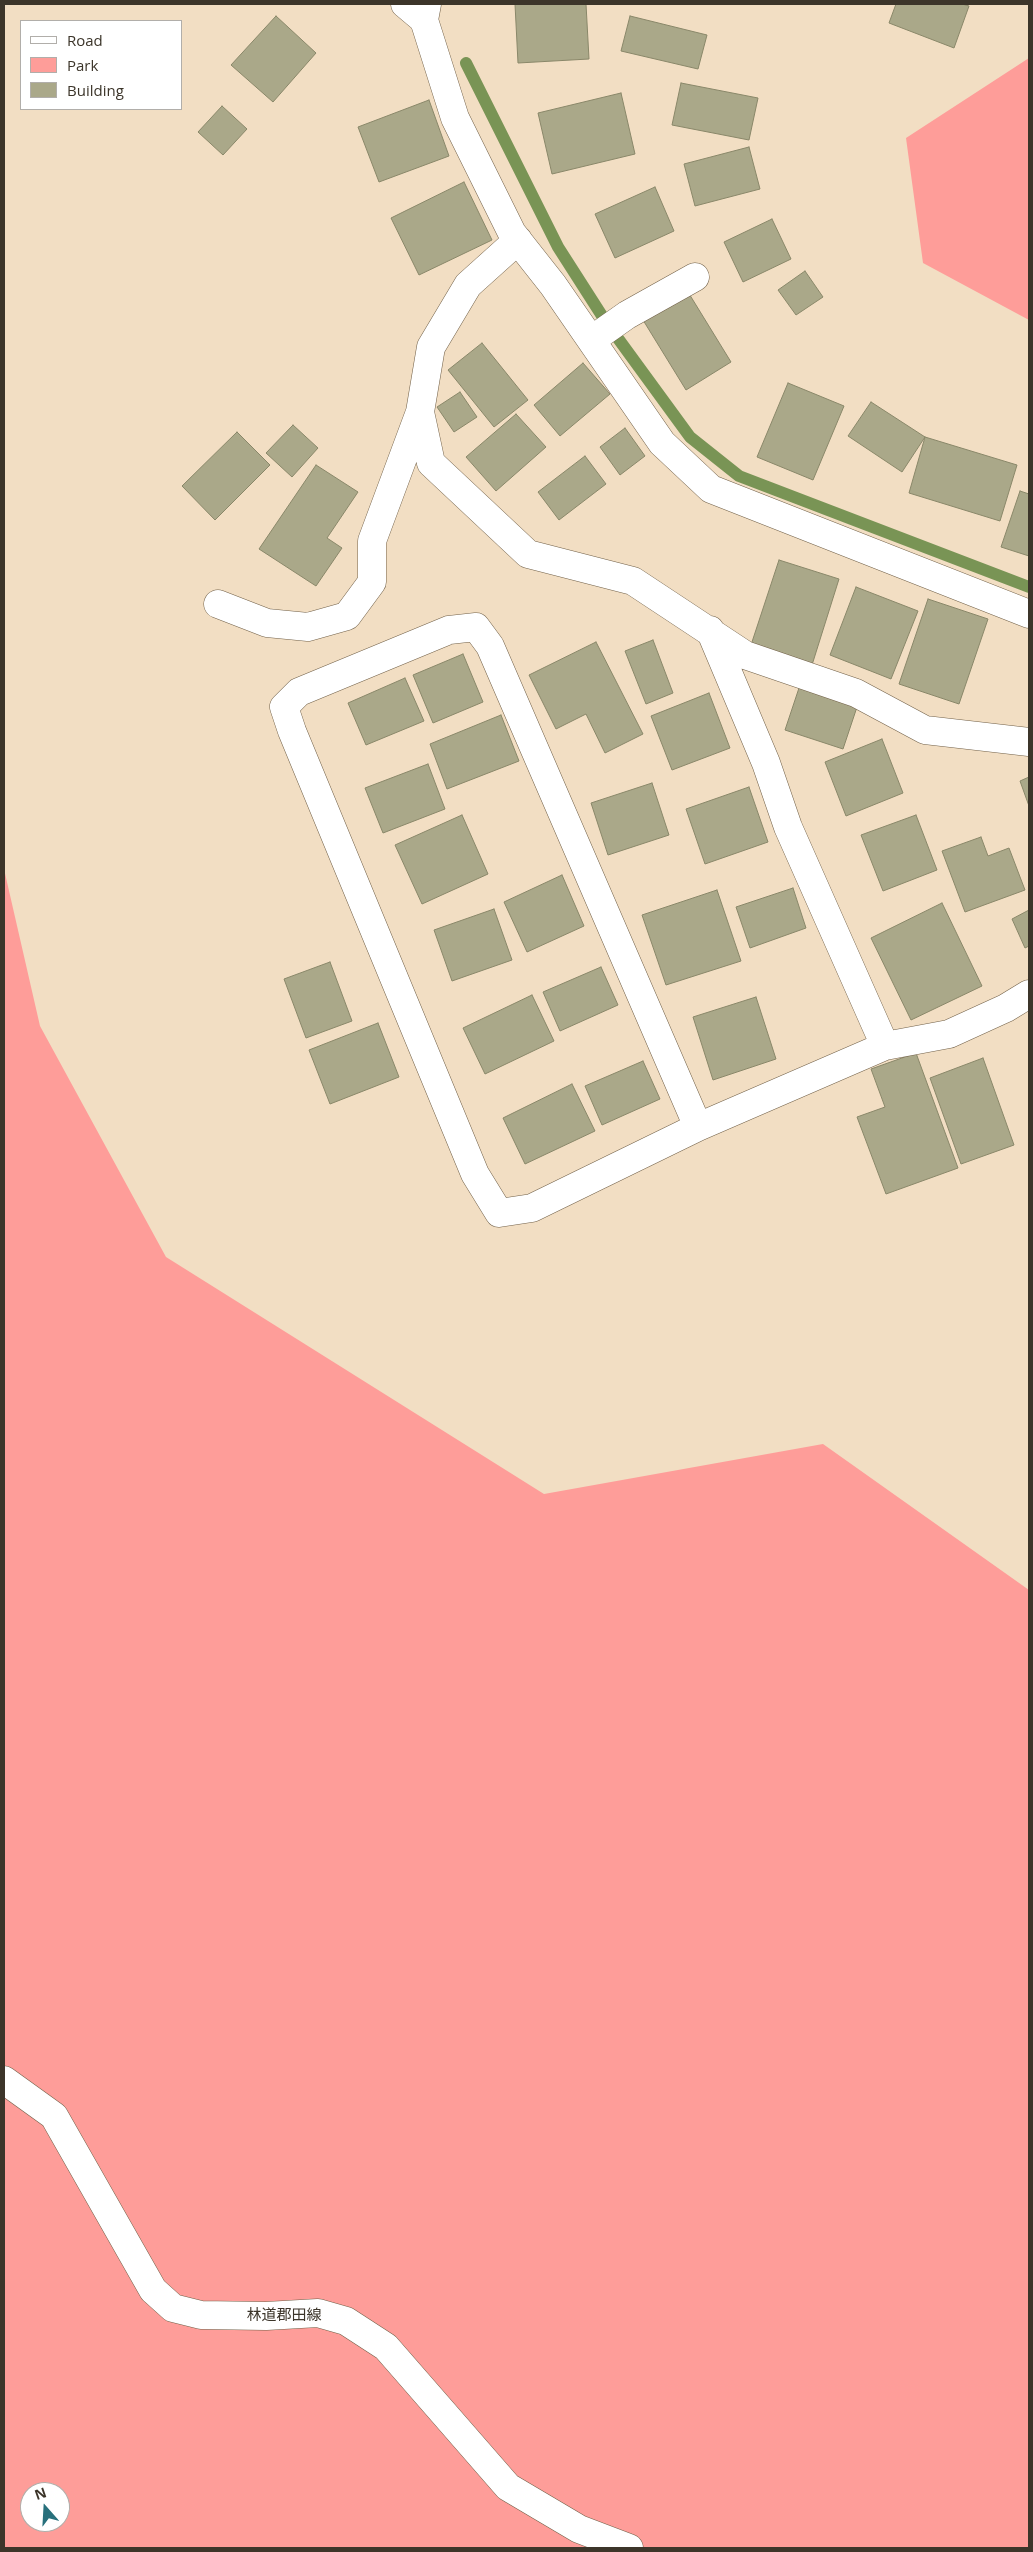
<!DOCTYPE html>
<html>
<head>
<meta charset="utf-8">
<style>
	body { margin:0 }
	#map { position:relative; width:1033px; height:2552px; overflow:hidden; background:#f2dec3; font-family:"Open Sans",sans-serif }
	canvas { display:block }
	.frame { position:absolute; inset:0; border:5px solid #3c352a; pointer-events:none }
	.legend { position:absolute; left:20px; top:20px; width:162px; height:90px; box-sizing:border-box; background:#fff; border:1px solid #b1aeaa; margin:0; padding:6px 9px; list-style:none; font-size:15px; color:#3c352a }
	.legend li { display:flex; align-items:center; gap:10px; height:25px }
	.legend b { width:25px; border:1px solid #b1aeaa }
	.north { position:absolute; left:20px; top:2482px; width:50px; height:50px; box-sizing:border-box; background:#fff; border:1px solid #b1aeaa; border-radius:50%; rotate:341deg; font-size:14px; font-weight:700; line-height:20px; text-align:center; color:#3c352a }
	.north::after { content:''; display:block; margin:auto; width:18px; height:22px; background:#28707c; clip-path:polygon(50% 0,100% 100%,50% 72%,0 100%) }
</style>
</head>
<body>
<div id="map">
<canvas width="1033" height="2552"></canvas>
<div class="frame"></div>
<ul class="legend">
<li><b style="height:6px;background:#fff"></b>Road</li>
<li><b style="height:14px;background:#fe9d99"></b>Park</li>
<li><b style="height:14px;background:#aaa889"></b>Building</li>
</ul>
<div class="north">N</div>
</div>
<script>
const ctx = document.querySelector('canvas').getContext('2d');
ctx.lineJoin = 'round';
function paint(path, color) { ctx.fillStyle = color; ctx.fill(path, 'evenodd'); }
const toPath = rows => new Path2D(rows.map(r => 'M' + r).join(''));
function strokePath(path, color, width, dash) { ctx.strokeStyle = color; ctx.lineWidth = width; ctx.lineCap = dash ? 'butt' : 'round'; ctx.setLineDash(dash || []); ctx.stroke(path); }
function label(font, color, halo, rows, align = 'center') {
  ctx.font = font + ' "Open Sans","Noto Sans JP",sans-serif'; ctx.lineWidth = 4.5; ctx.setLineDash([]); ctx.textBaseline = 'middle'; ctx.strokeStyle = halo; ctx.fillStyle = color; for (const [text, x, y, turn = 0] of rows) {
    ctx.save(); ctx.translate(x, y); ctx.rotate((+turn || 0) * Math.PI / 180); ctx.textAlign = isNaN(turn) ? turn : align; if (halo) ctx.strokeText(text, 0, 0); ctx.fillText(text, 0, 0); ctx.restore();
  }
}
paint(toPath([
	[1029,58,1029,320,923,263,906,138],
	[4,869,40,1026,166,1257,544,1494,823,1444,1029,1590,1029,2548,4,2548],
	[30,2492,60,2492,60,2522,30,2522]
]), '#fe9d99');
strokePath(toPath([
	[466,63,558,247,606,322,690,437,739,476,1029,587]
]), '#799455', 12);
const building = toPath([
	[515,4,586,4,589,59,518,63,515,4],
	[896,4,962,4,969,6,954,48,889,23,896,4],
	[276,16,316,53,273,102,231,65,276,16],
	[630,16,707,35,698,69,621,51,630,16],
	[681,83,758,98,749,140,672,125,681,83],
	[621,93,635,154,552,174,538,113,621,93],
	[429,100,449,156,379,182,358,127,429,100],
	[222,106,247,129,223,155,198,132,222,106],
	[749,147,760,189,695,206,684,164,749,147],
	[464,182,492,240,419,275,391,218,464,182],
	[655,187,674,231,615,258,595,214,655,187],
	[772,219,791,259,743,282,724,242,772,219],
	[805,271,823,297,796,315,778,290,805,271],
	[688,292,731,362,686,390,643,320,688,292],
	[482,343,528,400,494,427,448,370,482,343],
	[583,363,610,394,560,436,534,405,583,363],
	[788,383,844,406,813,480,757,457,788,383],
	[460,392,477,417,454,432,437,407,460,392],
	[871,402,925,437,902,472,848,436,871,402],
	[516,414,546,447,496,491,466,457,516,414],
	[293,425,318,448,292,477,266,453,293,425],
	[625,428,645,456,620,475,600,447,625,428],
	[237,432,270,465,215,520,182,486,237,432],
	[925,437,1017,465,1000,521,909,493,925,437],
	[585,456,606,484,559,520,538,492,585,456],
	[316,465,358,492,327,538,342,548,316,586,259,549,316,465],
	[1020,491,1029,494,1029,556,1001,547,1020,491],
	[779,560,839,579,812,665,751,645,779,560],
	[856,587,918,611,891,679,830,655,856,587],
	[928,599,988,619,959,704,899,684,928,599],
	[653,640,673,693,646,704,625,651,653,640],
	[596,642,643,734,605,753,586,714,556,729,529,675,596,642],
	[463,654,483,702,433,723,413,675,463,654],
	[405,678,424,721,366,745,348,703,405,678],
	[801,682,859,701,843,749,785,730,801,682],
	[709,693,730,748,672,770,651,716,709,693],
	[501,715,519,761,447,789,430,744,501,715],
	[882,739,903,793,846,816,825,762,882,739],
	[428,764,445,809,383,833,365,788,428,764],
	[1029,777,1029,806,1020,781,1029,777],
	[652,783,669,835,608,855,591,803,652,783],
	[749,787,768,842,705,864,686,809,749,787],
	[462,815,488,874,422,904,395,845,462,815],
	[916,815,937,870,883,891,861,835,916,815],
	[981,837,988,856,1009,848,1025,890,965,912,942,851,981,837],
	[562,875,584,926,527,952,504,902,562,875],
	[793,888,806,928,750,948,736,907,793,888],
	[717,890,741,961,666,985,642,915,717,890],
	[942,903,982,986,911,1020,871,938,942,903],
	[494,909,512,960,452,981,434,930,494,909],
	[1029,910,1029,946,1025,948,1012,919,1029,910],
	[330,962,352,1021,306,1038,284,979,330,962],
	[601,967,618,1005,560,1031,543,992,601,967],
	[532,995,554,1041,485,1074,463,1028,532,995],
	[756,997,776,1059,713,1080,693,1017,756,997],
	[378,1023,399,1077,330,1104,309,1050,378,1023],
	[916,1053,958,1168,886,1194,857,1117,885,1107,871,1069,916,1053],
	[983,1058,1014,1145,961,1164,930,1078,983,1058],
	[643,1061,660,1099,602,1125,585,1086,643,1061],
	[572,1084,595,1131,525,1164,503,1118,572,1084]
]);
paint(building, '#aaa889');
strokePath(building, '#898769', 1);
const minor = toPath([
	[405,4,424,20],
	[427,4,424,20,455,118,512,233,553,285,662,443,711,489,1029,614],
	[518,240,468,285,431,347,420,412,431,463,528,554,633,581,745,655,856,693,925,730,1029,742],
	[594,343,600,334,627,315,695,277],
	[218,604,267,623,308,627,347,616,372,582,372,541,420,412],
	[710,630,766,763,788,827,885,1046],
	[698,1127,490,646,476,627,449,630,299,692,284,707,292,731,475,1174,499,1213,532,1208,698,1127,885,1046,949,1034,1006,1008,1029,994],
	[4,2080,54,2116,153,2290,173,2308,201,2315,266,2316,318,2313,346,2321,386,2347,508,2487,579,2529,629,2548]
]);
strokePath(minor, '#726149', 29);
strokePath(minor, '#fff', 28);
label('15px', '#3c352a', '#fff', [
	["林道郡田線",284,2316]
]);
</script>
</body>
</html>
